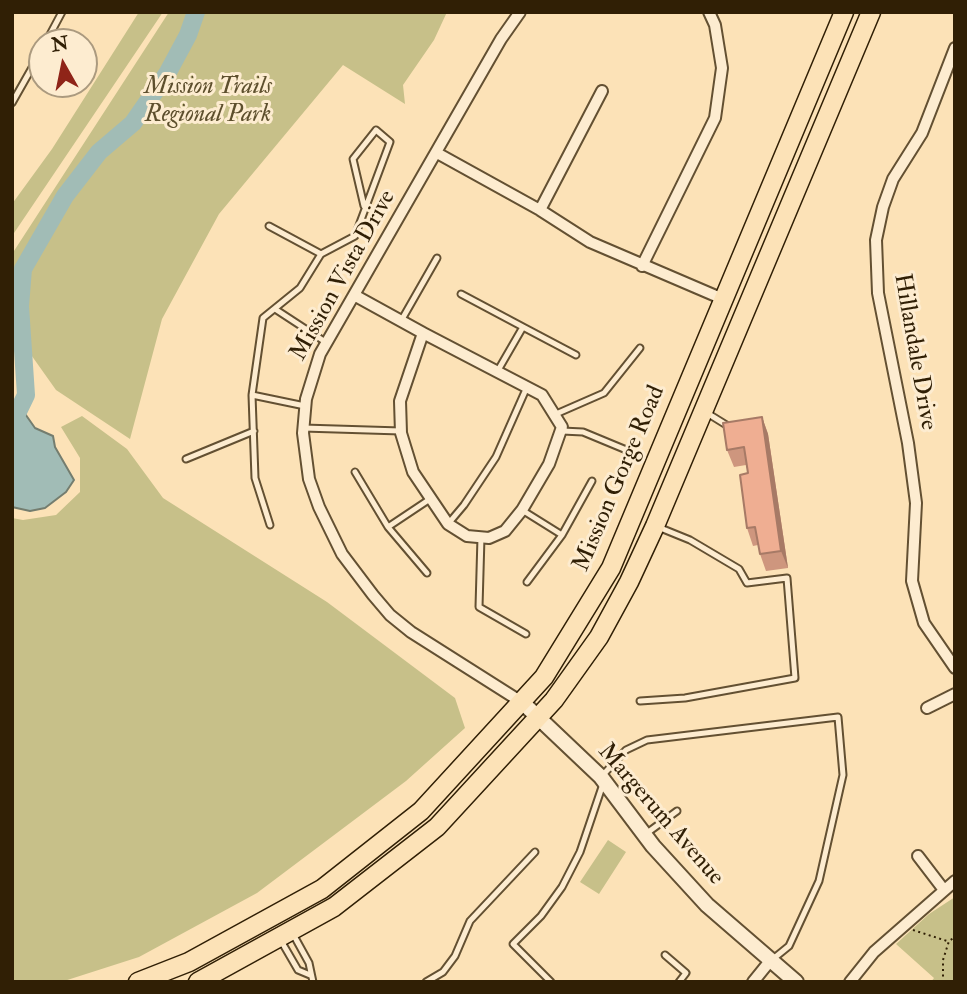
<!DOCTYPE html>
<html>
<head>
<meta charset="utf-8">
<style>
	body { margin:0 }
	#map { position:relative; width:967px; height:994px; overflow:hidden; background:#fce2b7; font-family:"IM FELL Double Pica",serif }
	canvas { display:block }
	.frame { position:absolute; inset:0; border:14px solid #301f05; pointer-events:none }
	.north { position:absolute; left:28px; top:28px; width:70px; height:70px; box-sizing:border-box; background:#fdecd0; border:2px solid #ab9a7f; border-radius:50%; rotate:351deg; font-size:19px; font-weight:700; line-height:28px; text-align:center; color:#301f05 }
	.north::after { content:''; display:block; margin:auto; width:24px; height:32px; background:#8f2418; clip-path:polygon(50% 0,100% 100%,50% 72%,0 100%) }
</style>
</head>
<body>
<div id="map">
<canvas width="967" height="994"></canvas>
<div class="frame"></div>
<div class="north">N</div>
</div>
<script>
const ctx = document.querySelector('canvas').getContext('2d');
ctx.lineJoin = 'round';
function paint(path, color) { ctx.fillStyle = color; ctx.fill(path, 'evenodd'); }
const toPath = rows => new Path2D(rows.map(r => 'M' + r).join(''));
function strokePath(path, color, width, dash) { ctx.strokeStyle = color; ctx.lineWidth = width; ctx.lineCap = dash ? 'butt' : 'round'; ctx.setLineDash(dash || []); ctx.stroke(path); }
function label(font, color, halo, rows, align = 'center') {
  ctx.font = font + ' "IM FELL Double Pica",serif'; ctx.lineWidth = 6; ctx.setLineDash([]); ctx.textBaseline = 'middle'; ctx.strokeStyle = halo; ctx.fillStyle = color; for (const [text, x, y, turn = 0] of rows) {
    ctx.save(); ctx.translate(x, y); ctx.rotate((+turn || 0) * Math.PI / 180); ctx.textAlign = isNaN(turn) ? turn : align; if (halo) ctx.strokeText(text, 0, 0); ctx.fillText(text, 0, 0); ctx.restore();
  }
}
paint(toPath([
	[139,12,163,12,12,236,12,204,52,149],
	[169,12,447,12,434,40,403,85,405,104,343,65,219,214,162,319,130,439,56,390,12,328,12,254],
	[82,416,127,449,163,498,327,602,455,698,465,728,406,781,257,893,139,957,61,982,12,982,12,518,23,520,56,515,80,492,80,458,61,427],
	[608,840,626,852,599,894,580,882],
	[955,897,955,982,931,982,934,978,896,944,929,914]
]), '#c7c089');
const water = toPath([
	[12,404,21,408,35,428,53,436,55,447,74,480,66,492,45,508,30,511,12,507,12,404]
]);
paint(water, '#a1bcb6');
strokePath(water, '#747d6f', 2);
strokePath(toPath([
	[12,424,26,395,20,306,23,269,65,196,99,152,133,123,167,74,188,35,196,12]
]), '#a1bcb6', 18);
const service = toPath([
	[46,42,62,12],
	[12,103,42,50],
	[269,226,321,254],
	[461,294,523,327],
	[275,309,327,343],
	[401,321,437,258],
	[497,372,523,327,576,355],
	[252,395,263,318,300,288,321,254,355,236,390,142,376,130,353,159,364,206],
	[707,413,728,426],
	[556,414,604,393,640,348],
	[303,428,401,431],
	[562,431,583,432,624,449],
	[186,459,254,431],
	[355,472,388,527,430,499],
	[522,510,562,535],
	[448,524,464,505,496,457,527,387],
	[270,525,255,478,252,395,305,406],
	[388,527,427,573],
	[481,537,479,607,526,634],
	[527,582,562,535,592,481],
	[640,701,685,698,795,678,787,578,747,583,739,569,690,540,658,527],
	[601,777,626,750,647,740,838,717,843,775,819,881,789,946,773,959],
	[647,833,677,811],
	[293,934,309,963,313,982],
	[280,939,298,970,310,975],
	[665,955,686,973,679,982],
	[426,982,443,972,455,956,470,921,535,852],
	[551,982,513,944,541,916,562,887,580,852,603,784]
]);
const minor = toPath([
	[520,12,501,39,320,354,306,399,303,433,309,479,319,507,342,554,373,595,390,615,411,632,523,703],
	[955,48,922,133,893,179,883,207,876,240,878,293,908,443,916,503,912,581,924,623,955,668],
	[437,153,540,210,590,242,723,299],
	[540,210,602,91],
	[642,266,715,118,722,68,715,25,709,12],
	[354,295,423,333],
	[423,333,542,395,562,427,549,464,522,510,505,531,489,538,467,536,448,524,413,472,401,433,400,401,423,333],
	[927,708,955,694],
	[918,856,944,890],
	[753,982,770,961],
	[850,982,874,952,955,881]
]);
const tertiary = toPath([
	[523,703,601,777,653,846,707,905,796,982]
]);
const primary = toPath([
	[138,982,189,962,322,889,421,811,544,677,611,568,844,12],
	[198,982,334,907,437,827,554,700,599,637,629,582,655,526,871,12]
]);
strokePath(service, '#635032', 9);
strokePath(minor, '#635032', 14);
strokePath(tertiary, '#635032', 18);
strokePath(primary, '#301f05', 21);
strokePath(toPath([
	[913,930,947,941],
	[943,982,943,960,949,941,955,937]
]), '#301f05', 2, [2, 3.5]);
strokePath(service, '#fdecd0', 5);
strokePath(minor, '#fdecd0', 10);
strokePath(tertiary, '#fdecd0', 14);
strokePath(primary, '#fce2b7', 18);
paint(toPath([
	[762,417,768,434,788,568,766,571,760,554,758,545,753,546,747,528,748,473,746,465,734,467,727,450]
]), '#ce967e');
paint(toPath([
	[762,417,768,434,788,568,781,551]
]), '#a77a66');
const building = toPath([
	[762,417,781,551,760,554,755,527,747,528,740,475,748,473,744,447,727,450,723,423,762,417]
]);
paint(building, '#efae92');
strokePath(building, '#a77a66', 2);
label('italic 24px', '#5d4f2d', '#fdecd0', [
	["Mission Trails",208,88],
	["Regional Park",208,116]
]);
label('24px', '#301f05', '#fdecd0', [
	["Mission Vista Drive",344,276,-61],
	["Hillandale Drive",914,352,80],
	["Mission Gorge Road",620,479,-67],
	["Margerum Avenue",660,815,49]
]);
</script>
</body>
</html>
